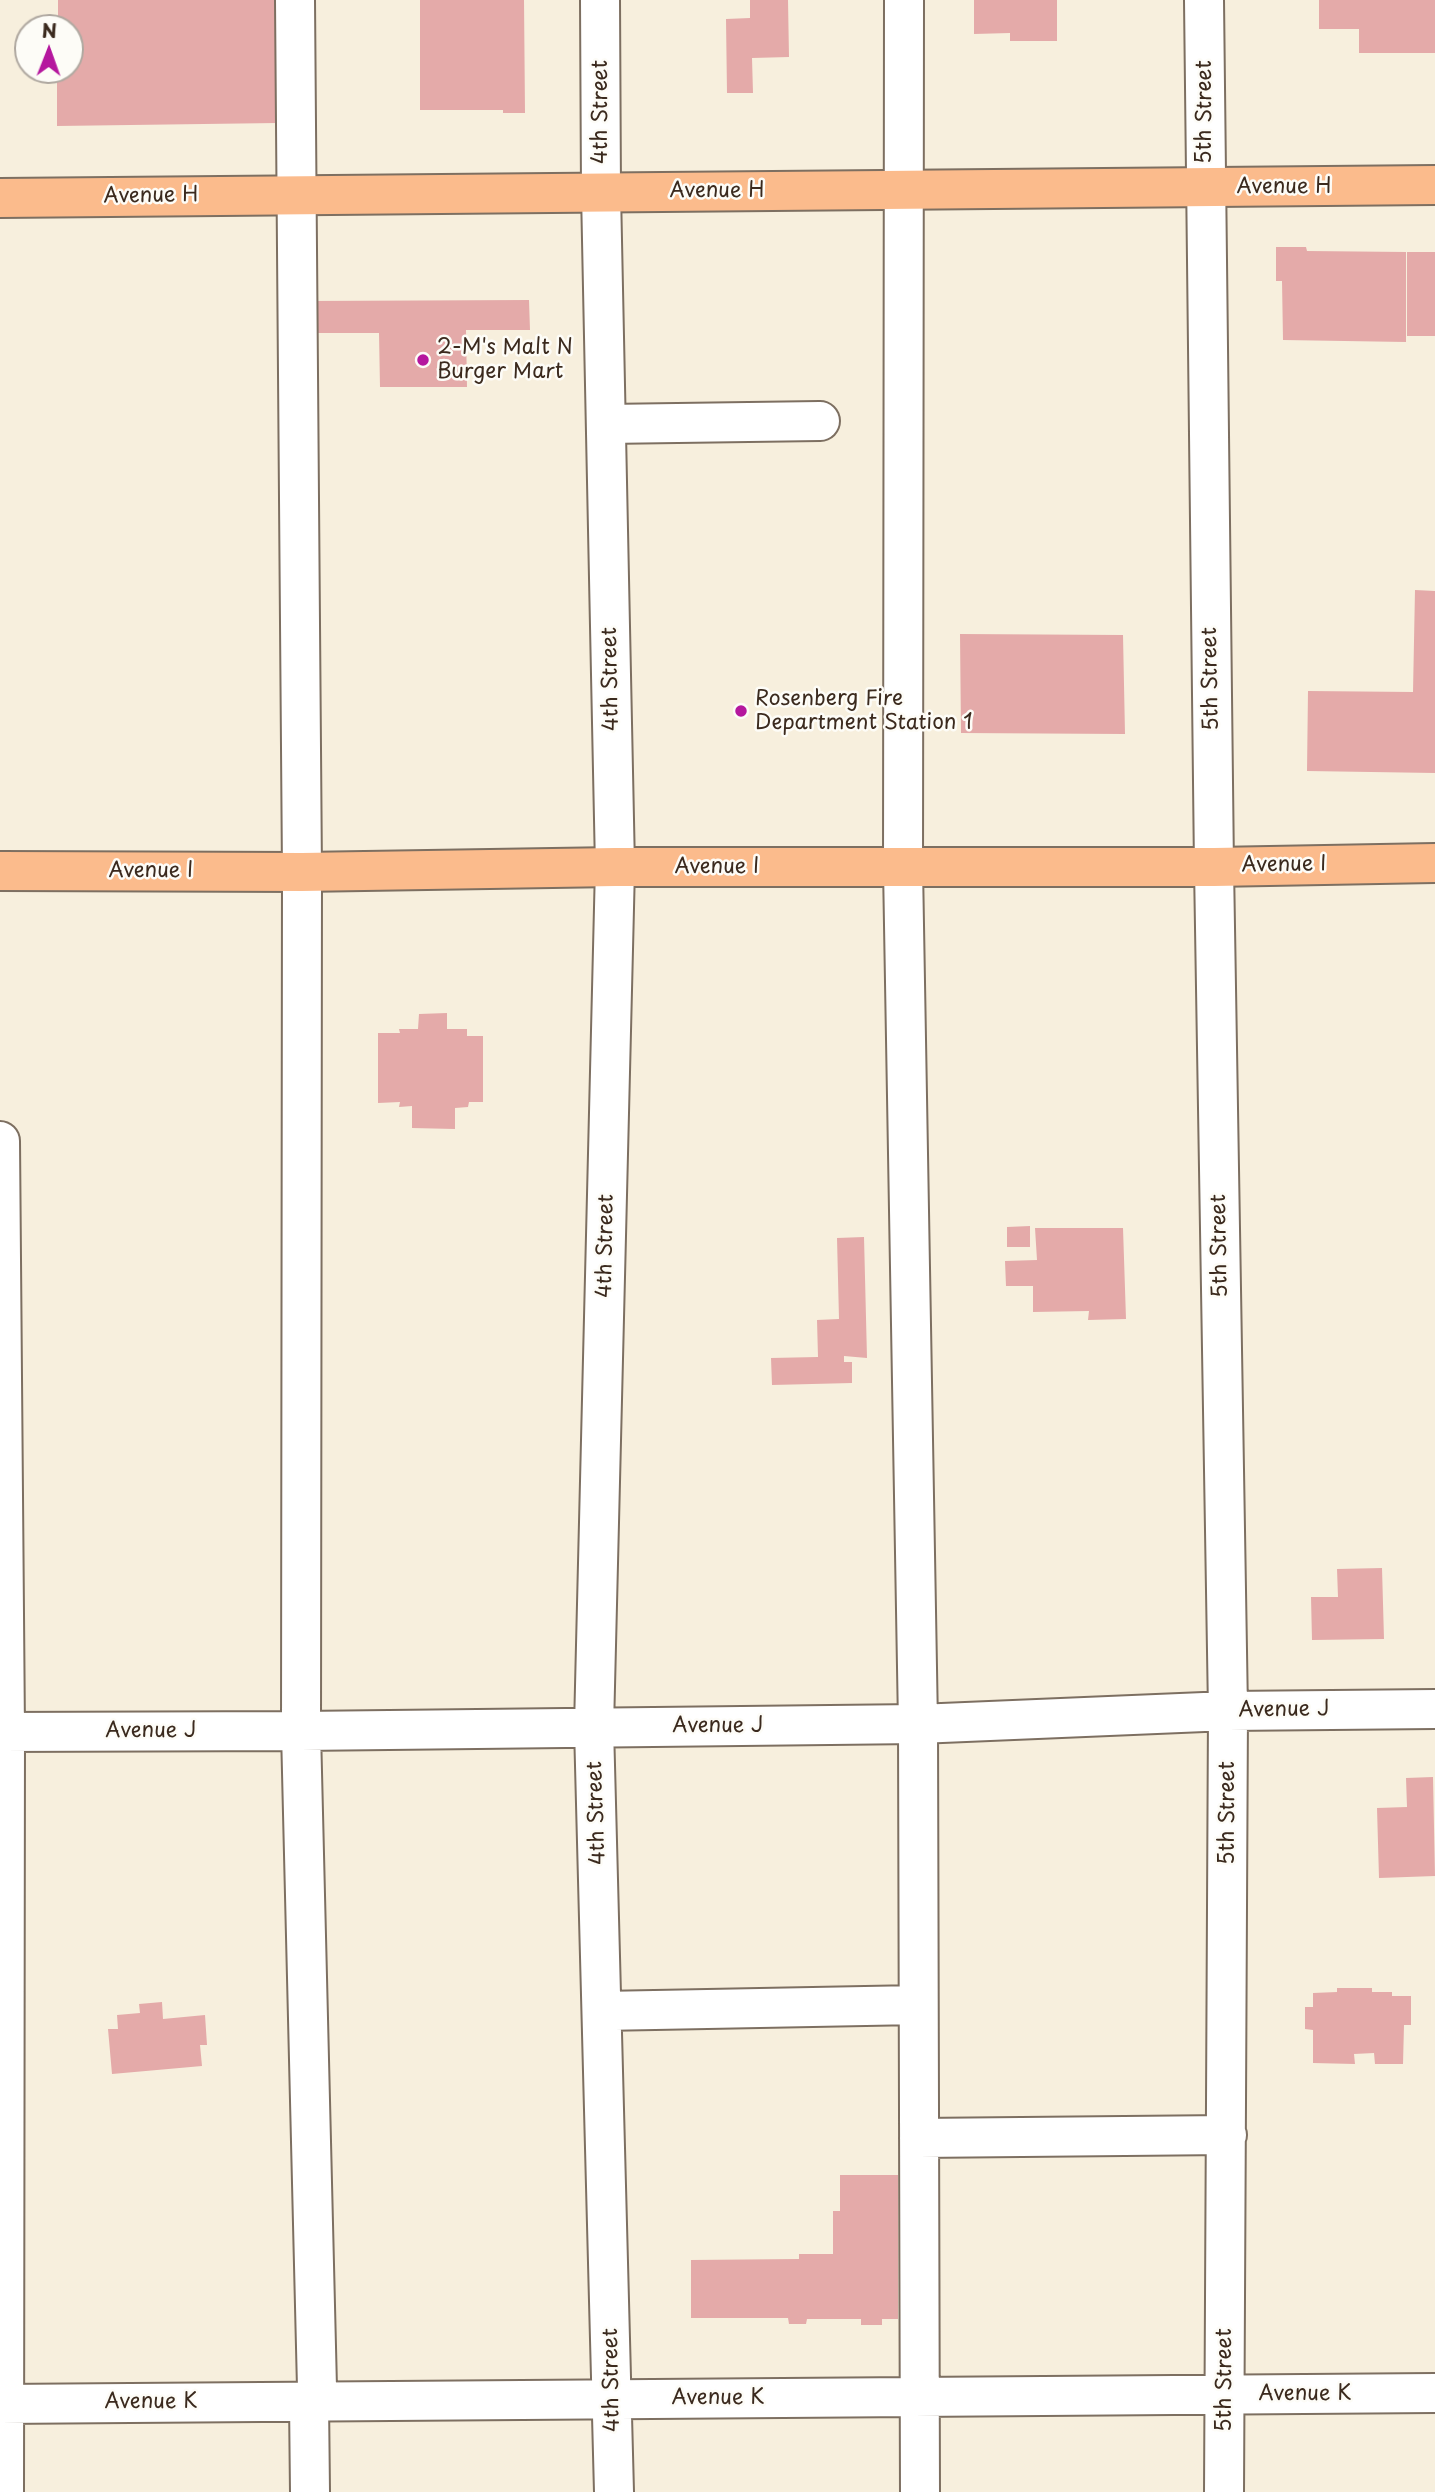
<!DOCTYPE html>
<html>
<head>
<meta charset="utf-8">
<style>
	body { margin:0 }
	#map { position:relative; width:1435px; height:2492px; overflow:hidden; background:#f7efdd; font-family:"Playpen Sans",sans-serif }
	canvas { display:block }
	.north { position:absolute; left:14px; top:14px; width:70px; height:70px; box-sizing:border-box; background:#fdfcf7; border:2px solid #afa8a0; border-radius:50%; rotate:1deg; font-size:19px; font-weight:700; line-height:28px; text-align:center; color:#3b2a1e }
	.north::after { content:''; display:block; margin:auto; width:24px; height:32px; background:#b5179e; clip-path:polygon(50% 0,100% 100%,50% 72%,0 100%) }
</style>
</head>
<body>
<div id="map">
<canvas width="1435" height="2492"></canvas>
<div class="north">N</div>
</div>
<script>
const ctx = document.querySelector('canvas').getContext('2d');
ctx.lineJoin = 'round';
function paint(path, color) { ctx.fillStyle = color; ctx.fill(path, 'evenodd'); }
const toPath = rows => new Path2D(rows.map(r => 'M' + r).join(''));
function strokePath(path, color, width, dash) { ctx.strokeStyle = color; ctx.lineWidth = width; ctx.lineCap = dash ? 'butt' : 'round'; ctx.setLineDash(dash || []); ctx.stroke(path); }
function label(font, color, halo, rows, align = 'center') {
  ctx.font = font + ' "Playpen Sans",sans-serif'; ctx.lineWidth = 5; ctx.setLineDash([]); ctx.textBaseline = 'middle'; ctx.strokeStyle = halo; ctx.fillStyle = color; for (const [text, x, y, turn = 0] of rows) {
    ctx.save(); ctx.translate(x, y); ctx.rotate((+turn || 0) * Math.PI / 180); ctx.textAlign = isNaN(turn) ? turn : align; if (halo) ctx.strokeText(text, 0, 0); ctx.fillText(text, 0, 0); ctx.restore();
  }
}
paint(toPath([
	[58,0,275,0,277,123,57,126,57,70,70,70,70,28,58,28],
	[420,0,524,0,525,113,503,113,503,110,420,110],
	[750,0,788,0,789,57,752,58,753,93,727,93,726,19,750,18],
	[974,0,1057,0,1057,41,1010,41,1010,33,974,34],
	[1319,0,1435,0,1435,53,1359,53,1359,29,1319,29],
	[1276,247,1306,247,1307,251,1406,252,1406,342,1283,340,1282,281,1276,281],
	[1407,252,1435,252,1435,336,1407,336],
	[529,300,530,330,466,330,467,387,380,387,379,333,308,333,308,301],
	[1415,590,1435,591,1435,773,1307,771,1308,691,1413,692],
	[960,634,1123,635,1125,734,961,733],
	[447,1013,447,1029,467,1029,467,1036,483,1036,483,1102,469,1102,468,1107,455,1108,455,1129,412,1128,412,1106,399,1107,400,1102,378,1103,378,1033,400,1033,399,1029,418,1029,419,1014],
	[1030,1226,1030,1247,1007,1247,1007,1227],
	[1035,1228,1123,1228,1126,1319,1088,1320,1089,1311,1033,1312,1033,1286,1006,1286,1005,1261,1037,1260],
	[864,1237,867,1358,844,1356,844,1362,852,1362,852,1383,772,1385,771,1358,818,1357,817,1320,839,1319,837,1238],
	[1382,1568,1384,1639,1312,1640,1311,1597,1338,1597,1337,1569],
	[1433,1777,1435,1876,1379,1878,1377,1808,1407,1807,1406,1778],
	[1337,1988,1372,1988,1372,1992,1392,1992,1392,1996,1411,1996,1411,2025,1404,2025,1403,2064,1375,2064,1374,2053,1354,2054,1355,2064,1313,2063,1313,2030,1305,2029,1305,2007,1313,2007,1313,1993,1337,1992],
	[162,2002,163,2019,205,2015,207,2045,200,2045,202,2066,112,2074,108,2029,118,2029,117,2015,140,2013,139,2004],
	[840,2175,898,2175,898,2319,882,2319,882,2325,861,2325,861,2319,807,2319,806,2324,789,2324,788,2318,691,2318,691,2260,799,2259,799,2254,833,2254,833,2211,840,2211]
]), '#e4aaa9');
const minor = toPath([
	[295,0,302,872,301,1731,317,2388,309,2401,310,2492],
	[600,0,601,192,615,867,594,1727,614,2492],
	[904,0,903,868,918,1724,920,2492],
	[1204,0,1214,867,1228,1711,1224,2492],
	[606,424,820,421],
	[0,1141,5,1732,4,2492],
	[0,1732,301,1731,918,1724,1228,1711,1435,1709],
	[602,2011,918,2005],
	[919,2138,1227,2135],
	[0,2404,1435,2393]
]);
const major = toPath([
	[0,198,1435,185],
	[0,871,302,872,615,867,1214,867,1435,863]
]);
strokePath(minor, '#7d6f61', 42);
strokePath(major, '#7d6f61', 42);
strokePath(minor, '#fff', 38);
strokePath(major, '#fbbb8c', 38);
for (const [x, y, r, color] of [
	[423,360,7,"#b5179e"],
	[741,711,7,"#b5179e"]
]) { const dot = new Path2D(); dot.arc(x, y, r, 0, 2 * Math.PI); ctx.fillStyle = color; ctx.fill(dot); strokePath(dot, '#fdfcf7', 2.5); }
label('21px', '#3b2a1e', '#fdfcf7', [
	["4th Street",601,112,-90],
	["5th Street",1205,112,-90],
	["Avenue H",1284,187],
	["Avenue H",717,191],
	["Avenue H",151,196,-1],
	["4th Street",611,679,-91],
	["5th Street",1211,679,-91],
	["Avenue I",1284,865,-1],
	["Avenue I",717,867],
	["Avenue I",151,871],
	["4th Street",606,1246,-89],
	["5th Street",1220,1246,-91],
	["Avenue J",1284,1710,-1],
	["Avenue J",718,1726],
	["Avenue J",151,1731],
	["4th Street",597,1813,-92],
	["5th Street",1228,1813,-90],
	["4th Street",612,2380,-91],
	["5th Street",1225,2380,-90],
	["Avenue K",1305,2394],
	["Avenue K",718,2398],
	["Avenue K",151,2402]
]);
label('21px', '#3b2a1e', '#fdfcf7', [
	["2-M's Malt N",437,348],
	["Burger Mart",437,372],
	["Rosenberg Fire",755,699],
	["Department Station 1",755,723]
], 'left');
</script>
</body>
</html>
